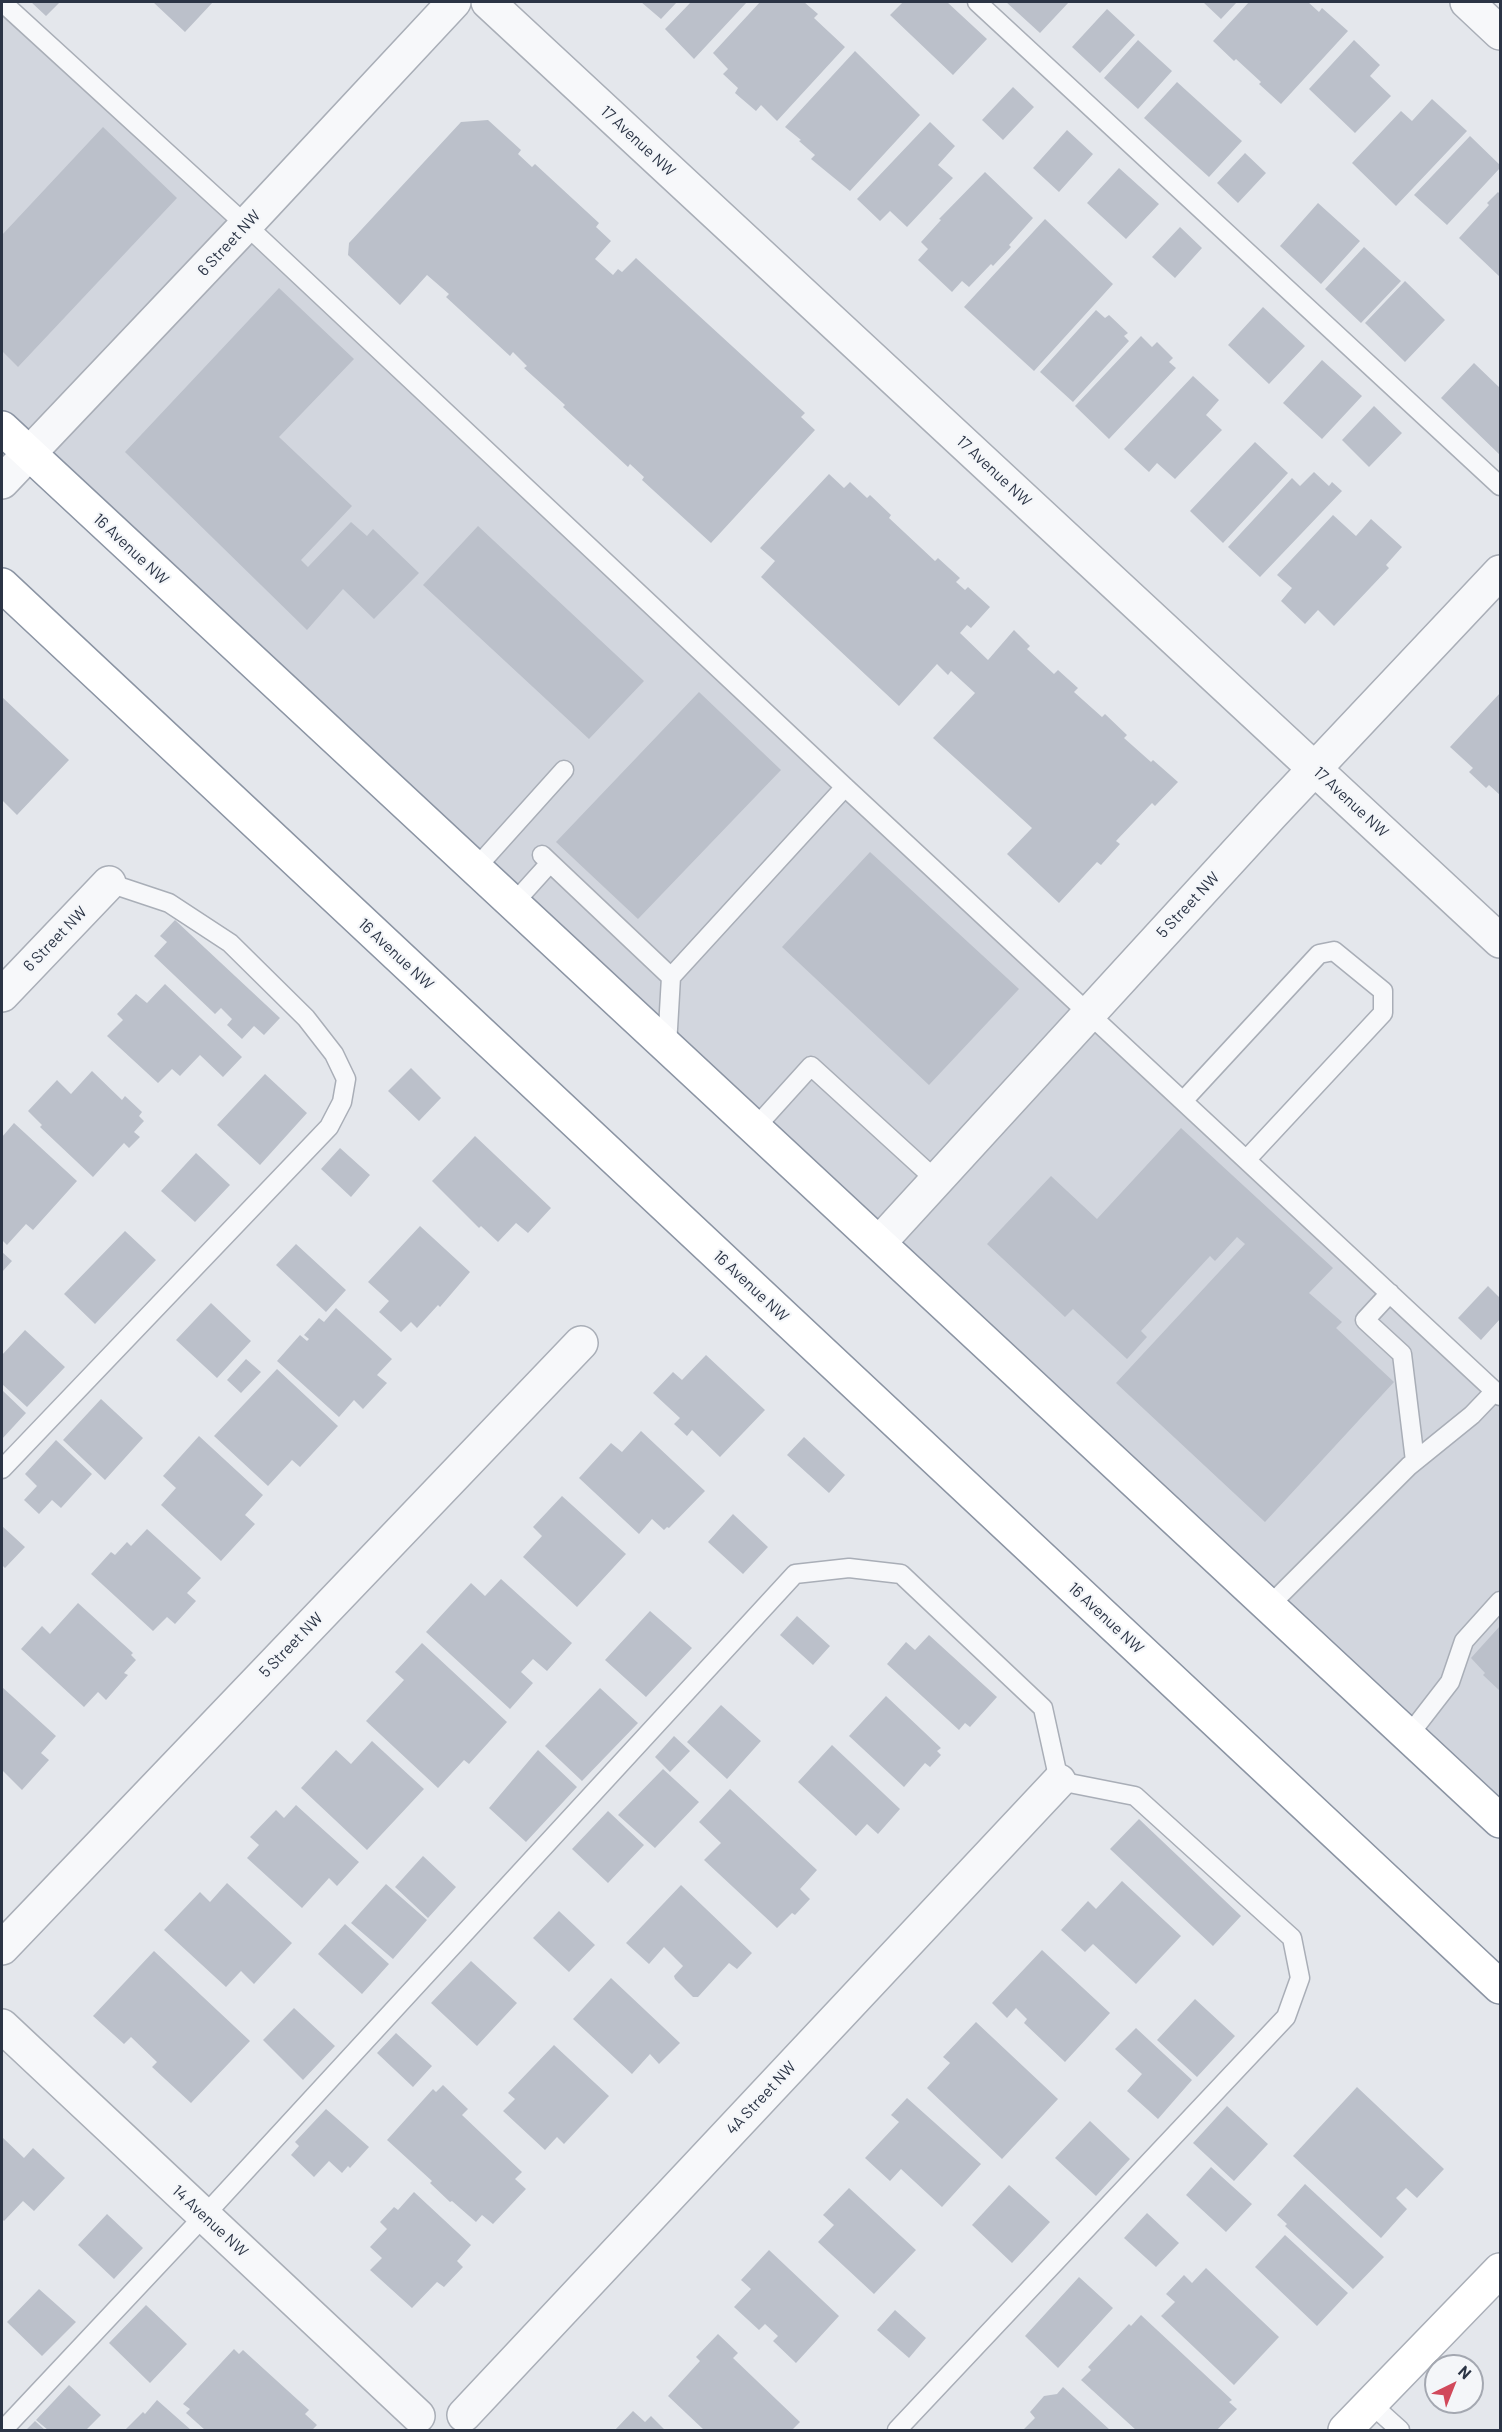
<!DOCTYPE html>
<html>
<head>
<meta charset="utf-8">
<style>
	body { margin:0 }
	#map { position:relative; width:1502px; height:2432px; overflow:hidden; background:#e4e7ec; font-family:Barlow,sans-serif }
	canvas { display:block }
	.frame { position:absolute; inset:0; border:3px solid #2b3445; pointer-events:none }
	.north { position:absolute; left:1424px; top:2354px; width:60px; height:60px; box-sizing:border-box; background:#f4f6f9; border:2px solid #a4a8b1; border-radius:50%; rotate:43deg; font-size:16px; font-weight:700; line-height:24px; text-align:center; color:#2b3445 }
	.north::after { content:''; display:block; margin:auto; width:21px; height:27px; background:#d1495b; clip-path:polygon(50% 0,100% 100%,50% 72%,0 100%) }
</style>
</head>
<body>
<div id="map">
<canvas width="1502" height="2432"></canvas>
<div class="frame"></div>
<div class="north">N</div>
</div>
<script>
const ctx = document.querySelector('canvas').getContext('2d');
ctx.lineJoin = 'round';
function paint(path, color) { ctx.fillStyle = color; ctx.fill(path, 'evenodd'); }
const toPath = rows => new Path2D(rows.map(r => 'M' + r).join(''));
function strokePath(path, color, width, dash) { ctx.strokeStyle = color; ctx.lineWidth = width; ctx.lineCap = dash ? 'butt' : 'round'; ctx.setLineDash(dash || []); ctx.stroke(path); }
function label(font, color, halo, rows, align = 'center') {
  ctx.font = font + ' Barlow,sans-serif'; ctx.lineWidth = 4.5; ctx.setLineDash([]); ctx.textBaseline = 'middle'; ctx.strokeStyle = halo; ctx.fillStyle = color; for (const [text, x, y, turn = 0] of rows) {
    ctx.save(); ctx.translate(x, y); ctx.rotate((+turn || 0) * Math.PI / 180); ctx.textAlign = isNaN(turn) ? turn : align; if (halo) ctx.strokeText(text, 0, 0); ctx.fillText(text, 0, 0); ctx.restore();
  }
}
paint(toPath([
	[2,2,1500,1396,1500,1821,2,428]
]), '#d2d6de');
paint(toPath([
	[31,2,60,2,46,16],
	[153,2,213,2,185,32],
	[641,2,677,2,661,19],
	[691,2,747,2,694,59,665,29],
	[760,2,804,2,818,14,814,18,845,47,777,121,761,105,756,111,735,93,738,88,723,74,728,69,713,53],
	[903,2,947,2,987,39,953,75,890,15],
	[1006,2,1069,2,1040,33],
	[1203,2,1237,2,1221,19],
	[1249,2,1308,2,1319,12,1322,8,1348,31,1281,104,1259,84,1261,82,1236,59,1234,61,1213,41],
	[1107,9,1135,35,1100,73,1072,47],
	[1138,40,1172,71,1138,109,1104,78],
	[1354,40,1380,65,1370,76,1391,96,1355,133,1309,89],
	[855,51,920,115,850,191,811,159,815,155,799,141,801,140,785,127],
	[1177,82,1242,141,1209,177,1144,118],
	[1013,87,1034,107,1003,140,982,120],
	[1432,99,1467,131,1396,206,1352,163,1401,111,1412,121],
	[488,120,521,150,518,154,532,167,535,164,599,223,596,227,611,241,595,259,613,275,618,269,622,272,636,258,805,413,801,417,815,430,711,543,642,480,644,477,630,464,628,467,563,407,565,405,524,368,527,366,513,352,510,356,446,297,449,294,427,275,400,305,348,255,349,243,461,122],
	[930,122,955,146,938,165,953,178,907,227,890,211,880,221,857,199],
	[103,127,177,198,18,367,2,351,2,235],
	[1067,130,1093,154,1059,192,1033,168],
	[1470,136,1500,165,1500,168,1447,225,1414,195],
	[1245,153,1266,173,1238,203,1217,183],
	[1119,168,1159,204,1126,239,1087,203],
	[985,172,1033,218,1009,245,1011,247,993,266,991,264,969,287,962,281,952,292,918,260,928,249,921,242,941,220,939,219],
	[1498,192,1500,194,1500,277,1459,238,1489,205,1487,203],
	[1318,203,1360,241,1321,284,1280,246],
	[1045,219,1113,284,1034,371,964,307],
	[1180,227,1202,248,1175,278,1152,257],
	[1364,247,1401,281,1361,323,1325,289],
	[1405,281,1445,320,1405,362,1365,323],
	[279,288,354,359,279,437,352,506,301,560,308,567,351,522,367,536,373,529,419,573,374,619,343,589,307,630,125,452],
	[1263,307,1305,346,1269,384,1228,345],
	[1096,310,1105,318,1109,315,1128,333,1124,336,1129,341,1073,402,1040,372],
	[1141,336,1152,347,1157,342,1173,358,1169,362,1176,368,1109,439,1075,406],
	[1322,360,1362,396,1322,439,1283,403],
	[1474,363,1500,388,1500,455,1441,398],
	[1193,376,1219,400,1206,415,1222,430,1175,479,1157,463,1149,472,1124,449],
	[1374,406,1402,433,1369,467,1342,440],
	[1255,442,1288,473,1223,543,1190,511],
	[1314,472,1329,486,1332,482,1342,491,1260,577,1228,547,1292,478,1300,486],
	[829,474,844,488,850,482,867,498,870,495,891,515,889,518,935,561,938,558,960,578,956,582,965,590,968,587,990,607,971,628,967,625,960,633,988,660,1014,630,1030,646,1027,649,1054,674,1058,670,1078,688,1074,692,1102,717,1105,714,1127,735,1124,738,1151,762,1153,760,1178,782,1155,806,1152,803,1116,841,1120,844,1101,865,1097,862,1059,903,1007,854,1032,828,933,738,975,693,951,671,948,675,937,664,899,706,761,577,775,561,760,548],
	[1333,515,1356,536,1371,519,1402,547,1386,565,1389,568,1334,626,1318,610,1305,624,1281,601,1292,588,1277,575],
	[478,526,644,681,589,739,423,585],
	[699,692,781,770,638,919,556,842],
	[1500,693,1500,795,1489,785,1486,788,1469,772,1473,768,1450,747],
	[2,697,69,760,17,815,2,800],
	[870,852,1019,989,929,1085,782,947],
	[175,920,280,1018,264,1035,254,1026,242,1039,227,1025,232,1019,221,1008,215,1014,154,956,167,942,160,936],
	[165,984,242,1057,223,1077,200,1055,180,1076,172,1069,158,1083,107,1036,123,1020,117,1014,136,994,147,1003],
	[411,1068,441,1098,419,1121,388,1091],
	[92,1071,122,1100,125,1096,142,1112,139,1116,144,1121,134,1132,140,1137,129,1148,124,1143,93,1177,40,1127,42,1125,28,1111,57,1080,71,1094],
	[265,1074,307,1113,260,1165,217,1125],
	[14,1123,77,1181,33,1230,26,1224,7,1245,2,1240,2,1137],
	[1181,1128,1333,1268,1309,1293,1342,1322,1336,1328,1394,1382,1265,1522,1116,1383,1245,1244,1237,1237,1215,1261,1210,1256,1141,1331,1147,1337,1127,1359,1073,1309,1065,1317,987,1244,1051,1176,1097,1219],
	[475,1136,551,1208,528,1233,516,1223,498,1242,481,1226,479,1228,432,1181],
	[340,1148,370,1175,351,1197,321,1169],
	[196,1153,230,1185,195,1222,161,1191],
	[420,1226,470,1272,440,1307,438,1305,417,1328,411,1322,401,1332,379,1312,389,1301,368,1282],
	[125,1231,156,1260,95,1324,64,1294],
	[296,1244,346,1290,326,1312,276,1265],
	[2,1252,12,1261,2,1272],
	[1488,1286,1500,1298,1500,1319,1481,1340,1458,1318],
	[211,1303,251,1341,217,1378,176,1340],
	[336,1308,392,1359,377,1375,387,1383,363,1409,354,1400,339,1417,277,1361,300,1335,307,1341,309,1339,304,1335,319,1318,324,1322],
	[25,1330,65,1367,27,1407,2,1384,2,1355],
	[706,1355,765,1410,720,1457,692,1430,687,1436,674,1424,680,1418,653,1393,673,1372,682,1380],
	[246,1359,261,1372,241,1393,227,1380],
	[277,1369,338,1426,300,1467,292,1460,268,1486,214,1436],
	[2,1390,26,1413,2,1439],
	[101,1399,143,1438,105,1480,63,1440],
	[641,1431,705,1491,669,1528,667,1527,664,1530,652,1519,639,1534,579,1478,611,1443,622,1452],
	[199,1436,263,1495,245,1515,255,1524,221,1561,161,1505,176,1488,163,1476],
	[804,1437,845,1475,829,1493,787,1455],
	[56,1440,92,1474,61,1508,52,1500,39,1514,24,1500,37,1486,25,1474],
	[562,1496,626,1554,577,1607,523,1557,542,1536,533,1527],
	[733,1514,768,1547,743,1574,708,1542],
	[2,1526,25,1547,5,1568,2,1565],
	[147,1529,201,1578,187,1593,196,1601,175,1624,167,1617,153,1631,91,1574,111,1552,115,1555,127,1542,131,1546],
	[501,1579,572,1643,547,1671,533,1659,521,1672,533,1683,510,1709,426,1632,471,1583,485,1596],
	[78,1603,133,1653,131,1655,136,1660,124,1673,128,1675,106,1700,98,1692,84,1707,21,1649,42,1626,50,1634],
	[650,1611,692,1648,646,1697,605,1660],
	[797,1616,830,1646,813,1665,780,1635],
	[1500,1626,1500,1691,1483,1675,1485,1673,1471,1658],
	[929,1635,997,1697,970,1727,965,1723,959,1730,887,1664,906,1642,915,1650],
	[422,1643,507,1722,469,1764,464,1760,438,1788,366,1721,404,1680,395,1672],
	[2,1687,56,1736,41,1753,49,1760,22,1790,2,1770],
	[600,1688,638,1723,582,1781,545,1746],
	[886,1696,941,1748,937,1751,941,1755,930,1767,925,1763,904,1787,849,1736],
	[721,1705,761,1741,727,1779,687,1742],
	[674,1736,690,1751,670,1772,655,1757],
	[372,1741,424,1789,367,1850,301,1788,336,1750,351,1764],
	[832,1745,900,1809,878,1834,867,1824,856,1836,798,1782],
	[538,1750,577,1787,526,1842,489,1808],
	[663,1769,699,1802,655,1848,618,1815],
	[730,1789,817,1870,800,1889,810,1899,795,1915,792,1913,777,1928,704,1860,721,1843,699,1822],
	[296,1805,359,1862,337,1886,329,1878,302,1908,247,1858,259,1845,250,1837,276,1810,284,1818],
	[608,1811,644,1845,608,1883,572,1849],
	[1139,1819,1241,1916,1213,1946,1110,1849],
	[423,1856,456,1887,428,1918,395,1887],
	[1122,1881,1181,1936,1136,1984,1093,1944,1085,1952,1061,1930,1088,1901,1096,1909],
	[227,1883,292,1943,254,1984,241,1971,226,1987,164,1930,200,1892,210,1902],
	[386,1884,427,1920,393,1959,351,1923],
	[681,1885,752,1953,737,1969,729,1963,698,1997,693,1997,675,1979,674,1976,683,1966,664,1947,649,1964,626,1943],
	[559,1911,595,1945,569,1972,533,1938],
	[345,1924,389,1964,362,1994,318,1954],
	[1042,1950,1110,2013,1065,2062,1024,2023,1027,2019,1016,2008,1007,2018,992,2003],
	[154,1951,250,2041,191,2103,152,2067,157,2062,131,2037,124,2044,93,2016],
	[471,1961,517,2003,477,2046,431,2003],
	[611,1978,680,2043,659,2064,650,2054,632,2074,573,2019],
	[1195,1999,1235,2036,1197,2077,1157,2040],
	[294,2008,335,2046,303,2080,263,2040],
	[976,2022,1058,2099,1002,2159,927,2088,950,2063,943,2057],
	[1136,2028,1192,2080,1158,2119,1127,2091,1142,2074,1115,2049],
	[396,2033,432,2066,413,2087,377,2053],
	[554,2045,609,2096,564,2144,557,2137,545,2150,503,2111,515,2099,508,2093],
	[443,2085,468,2109,462,2115,522,2172,515,2179,526,2189,493,2224,482,2215,476,2222,452,2201,450,2202,430,2183,432,2181,387,2140,433,2089,436,2092],
	[1357,2087,1444,2169,1417,2198,1406,2188,1396,2198,1407,2209,1381,2238,1293,2156],
	[907,2098,981,2164,942,2207,901,2169,890,2181,865,2158,899,2122,891,2115],
	[1227,2106,1268,2144,1234,2181,1193,2143],
	[326,2109,369,2147,350,2168,348,2166,342,2173,329,2161,314,2177,291,2155,299,2146,295,2142],
	[1090,2121,1130,2159,1096,2196,1055,2158],
	[2,2137,24,2158,33,2148,65,2178,34,2211,23,2201,4,2221,2,2219],
	[1211,2167,1252,2204,1226,2232,1186,2195],
	[1305,2184,1384,2257,1353,2289,1285,2226,1287,2224,1277,2215],
	[1009,2185,1050,2222,1012,2263,972,2225],
	[849,2188,916,2250,874,2294,818,2242,834,2225,823,2215],
	[414,2192,471,2245,457,2261,463,2267,444,2287,437,2282,412,2308,370,2270,382,2258,370,2247,387,2229,380,2222,394,2207,398,2210],
	[1147,2213,1179,2243,1156,2267,1124,2238],
	[107,2214,143,2248,114,2279,78,2245],
	[1285,2235,1348,2293,1317,2326,1255,2267],
	[769,2250,839,2316,796,2363,773,2341,778,2336,765,2324,759,2330,734,2307,751,2289,741,2280],
	[1206,2268,1279,2337,1234,2385,1161,2316,1175,2302,1166,2294,1184,2275,1192,2283],
	[1079,2277,1113,2308,1058,2368,1025,2336],
	[39,2289,76,2322,42,2356,7,2322],
	[146,2305,187,2344,150,2383,109,2343],
	[895,2310,926,2338,909,2358,877,2330],
	[1141,2315,1232,2400,1229,2402,1237,2409,1217,2430,1136,2430,1081,2380,1091,2370,1088,2367,1129,2324,1131,2326],
	[718,2334,738,2353,733,2358,800,2422,792,2430,704,2430,668,2396,700,2361,696,2357],
	[234,2349,239,2354,243,2350,309,2410,305,2414,317,2425,312,2430,205,2430,186,2413,190,2409,183,2404],
	[69,2385,101,2415,86,2430,48,2430,36,2420],
	[1063,2387,1110,2430,1023,2430,1035,2418,1030,2412,1044,2396,1057,2394],
	[157,2400,191,2430,125,2430,143,2412,145,2414],
	[633,2411,645,2422,651,2416,665,2430,615,2430],
	[35,2421,45,2430,26,2430]
]), '#bbc0ca');
const lane = toPath([
	[2,2,246,225,845,787,1500,1396],
	[977,2,1500,486],
	[542,855,671,977],
	[475,869,564,770],
	[513,904,550,863],
	[667,1046,671,977,845,787],
	[1183,1101,1319,954,1334,951,1383,991,1383,1013,1247,1159],
	[754,1129,811,1066,936,1180],
	[1390,1293,1365,1320,1402,1354,1415,1461],
	[2,1469,329,1127,342,1102,346,1079,334,1054,306,1018,230,943,169,903,109,883],
	[1269,1606,1409,1466,1472,1415,1495,1391],
	[1409,1735,1450,1682,1464,1641,1500,1601],
	[1370,2403,1400,2430],
	[3,2430,204,2216,795,1574,849,1568,901,1574,1043,1708,1059,1781,1135,1796,1292,1938,1300,1978,1286,2017,897,2430]
]);
const street = toPath([
	[488,2,1500,941],
	[1467,2,1500,33],
	[2,482,246,225,454,2],
	[2,995,109,883],
	[879,1243,1272,814,1500,572],
	[2,1948,581,1343],
	[2,2026,418,2416],
	[464,2415,1059,1781]
]);
const secondary = toPath([
	[1345,2430,1500,2270]
]);
const highway = toPath([
	[2,428,1500,1821],
	[2,585,1500,1987]
]);
strokePath(lane, '#a9aeb7', 21);
strokePath(street, '#a9aeb7', 36);
strokePath(secondary, '#a9aeb7', 36);
strokePath(highway, '#8b94a3', 36);
strokePath(lane, '#f7f8fa', 18);
strokePath(street, '#f7f8fa', 33);
strokePath(secondary, '#fff', 33);
strokePath(highway, '#fff', 33);
label('16px', '#2b3445', '#f4f6f9', [
	["17 Avenue NW",638,141,43],
	["6 Street NW",229,243,-47],
	["17 Avenue NW",994,471,43],
	["16 Avenue NW",131,549,43],
	["17 Avenue NW",1351,802,43],
	["5 Street NW",1188,905,-47],
	["6 Street NW",55,939,-46],
	["16 Avenue NW",396,954,43],
	["16 Avenue NW",751,1286,43],
	["16 Avenue NW",1106,1618,43],
	["5 Street NW",291,1645,-46],
	["4A Street NW",761,2098,-47],
	["14 Avenue NW",210,2221,43]
]);
</script>
</body>
</html>
